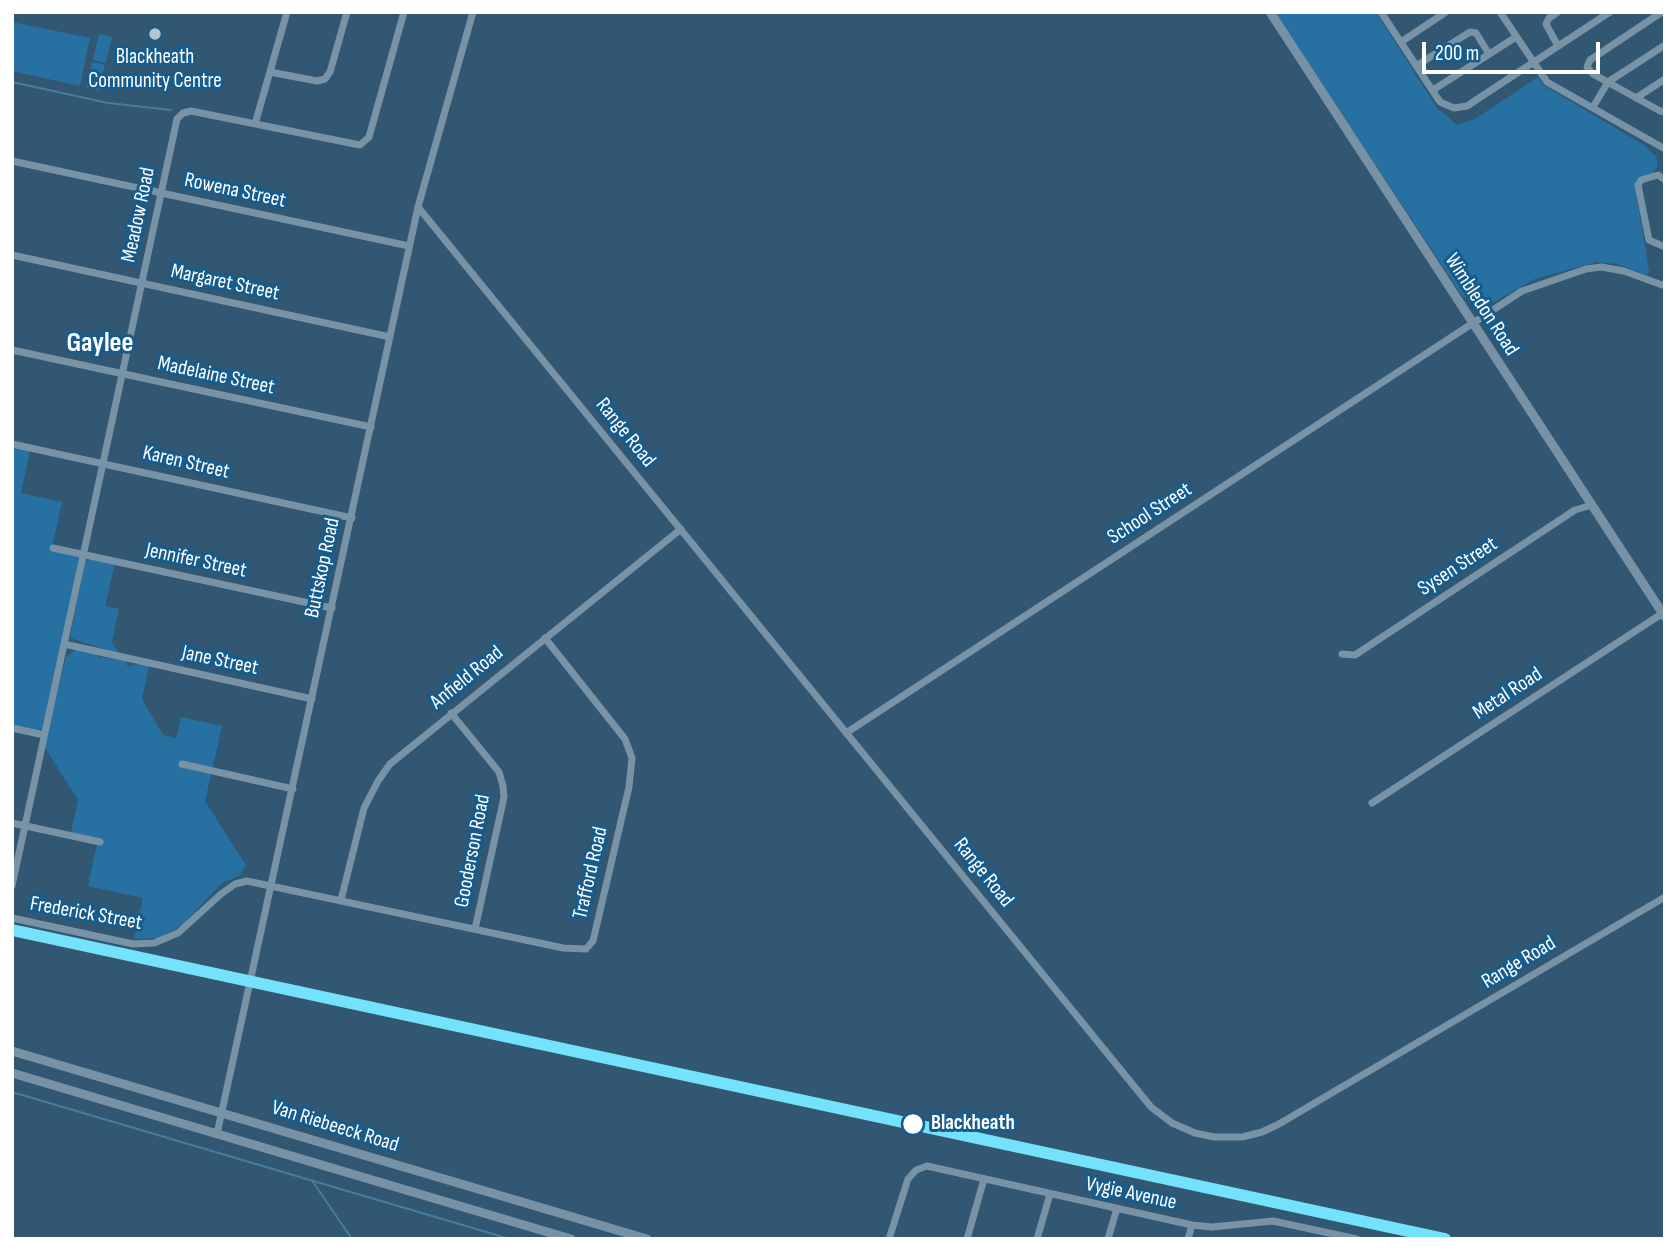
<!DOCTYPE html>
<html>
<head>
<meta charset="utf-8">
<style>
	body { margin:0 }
	#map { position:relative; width:1677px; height:1251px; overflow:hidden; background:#315772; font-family:"Sofia Sans Condensed",sans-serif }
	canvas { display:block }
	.frame { position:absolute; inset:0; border:14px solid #fff; pointer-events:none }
	.scale { position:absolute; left:1422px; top:42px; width:178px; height:32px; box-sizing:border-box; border:4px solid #fff; border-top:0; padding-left:9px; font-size:21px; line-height:24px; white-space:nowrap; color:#fff; -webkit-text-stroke:5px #165c8d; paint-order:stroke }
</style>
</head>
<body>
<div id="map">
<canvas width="1677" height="1251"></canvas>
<div class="frame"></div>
<div class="scale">200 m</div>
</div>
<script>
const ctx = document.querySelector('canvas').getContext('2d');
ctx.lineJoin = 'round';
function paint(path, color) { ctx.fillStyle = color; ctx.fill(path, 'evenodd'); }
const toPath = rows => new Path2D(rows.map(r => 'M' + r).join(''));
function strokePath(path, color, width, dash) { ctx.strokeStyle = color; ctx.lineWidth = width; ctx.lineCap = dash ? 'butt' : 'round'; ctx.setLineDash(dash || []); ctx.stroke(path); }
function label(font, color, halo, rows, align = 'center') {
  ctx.font = font + ' "Sofia Sans Condensed",sans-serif'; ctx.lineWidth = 6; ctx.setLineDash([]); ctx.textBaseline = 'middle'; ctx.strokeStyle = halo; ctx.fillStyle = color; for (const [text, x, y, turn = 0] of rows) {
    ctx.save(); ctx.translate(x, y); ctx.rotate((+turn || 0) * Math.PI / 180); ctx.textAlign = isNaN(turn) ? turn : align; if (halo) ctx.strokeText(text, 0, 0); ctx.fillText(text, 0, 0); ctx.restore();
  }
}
paint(toPath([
	[1275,12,1376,12,1437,108,1457,125,1475,119,1538,77,1543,85,1644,145,1656,156,1658,166,1652,173,1640,178,1635,186,1649,271,1647,275,1617,264,1596,262,1535,279,1487,306,1479,306,1470,297,1463,297],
	[12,22,90,38,80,86,12,71],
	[99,34,112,37,106,63,93,60],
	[92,62,105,65,99,91,86,88],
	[12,447,30,450,21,493,62,502,52,548,78,555,79,558,44,728,38,731,12,726],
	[91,558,115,563,105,606,119,609,112,642,119,654,70,638,85,562],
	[76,649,92,652,100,657,125,660,128,667,139,663,149,667,142,699,163,735,176,738,181,717,222,726,205,801,247,867,244,868,240,875,221,884,184,923,174,930,156,938,134,939,143,898,88,886,98,839,71,833,78,800,44,746,66,657]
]), '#2771a2');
strokePath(toPath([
	[12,82,108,103,171,110],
	[12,1092,510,1239],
	[313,1182,352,1239]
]), '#4a7b9e', 2);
strokePath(toPath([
	[1381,12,1440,102,1454,108,1467,106,1610,12],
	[1500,12,1547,82,1665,149],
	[1558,12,1549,18,1546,24,1558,46],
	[1662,12,1590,60,1587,67,1593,74,1660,111,1665,112],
	[1401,42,1446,12],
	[1416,66,1470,32,1476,33,1489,54],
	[270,72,317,81,325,79,330,72,347,12],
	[1433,90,1516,37],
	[1636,98,1665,79],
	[1593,107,1608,82,1665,45],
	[255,124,287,12],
	[12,161,409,246],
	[1665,180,1658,175,1641,180,1638,185,1649,240,1665,247],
	[418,207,1151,1107,1172,1123,1195,1133,1214,1137,1242,1137,1262,1132,1279,1124,1665,897],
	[12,255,390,337],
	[12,350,371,427],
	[12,444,352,518],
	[53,548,332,608],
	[64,644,312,699],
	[1342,654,1355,655,1575,510,1592,505],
	[451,713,499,772,503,786,504,797,475,929],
	[12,728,44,735],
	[846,733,1522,291,1586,269,1601,267,1624,271,1665,286],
	[182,764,293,789],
	[1372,803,1663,613],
	[12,823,100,842],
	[12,886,177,119,183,113,191,111,360,145,369,137,404,12],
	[341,900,364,808,378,781,390,764,681,529],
	[12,918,133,944,154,943,178,933,221,894,235,884,247,881,563,948,586,949,593,941,629,787,632,758,625,739,545,638],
	[217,1134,418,207,473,12],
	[889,1239,908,1179,916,1170,927,1166,1192,1225,1212,1227,1273,1221,1357,1239],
	[967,1239,984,1179],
	[1037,1239,1050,1194],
	[1108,1239,1117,1208],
	[1188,1239,1192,1225]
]), '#7893a5', 7);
strokePath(toPath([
	[1270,12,1665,617],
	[12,1051,647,1239],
	[12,1073,571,1239]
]), '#7792a5', 9);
strokePath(toPath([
	[12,934,1426,1239]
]), '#7993a5', 2, [12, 5]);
strokePath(toPath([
	[12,930,1445,1239]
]), '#73e2fa', 12);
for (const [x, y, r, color] of [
	[155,34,7,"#b7c4ce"],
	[913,1124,11,"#fff"]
]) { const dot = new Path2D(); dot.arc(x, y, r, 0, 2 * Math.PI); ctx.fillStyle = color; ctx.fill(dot); strokePath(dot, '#165c8d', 2.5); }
label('21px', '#fff', '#165c8d', [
	["Blackheath",155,58],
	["Community Centre",155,82]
]);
label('21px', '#fff', '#165c8d', [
	["Rowena Street",235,191,12],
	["Meadow Road",139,215,-78],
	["Margaret Street",225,283,12],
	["Wimbledon Road",1481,305,57],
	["Madelaine Street",216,376,12],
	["Range Road",625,433,51],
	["Karen Street",186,463,13],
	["School Street",1150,514,-33],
	["Jennifer Street",196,561,12],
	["Sysen Street",1458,567,-33],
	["Buttskop Road",323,568,-78],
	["Jane Street",220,661,12],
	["Anfield Road",467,678,-39],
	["Metal Road",1508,694,-33],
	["Gooderson Road",473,851,-79],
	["Trafford Road",591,873,-77],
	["Range Road",983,873,51],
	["Frederick Street",86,914,10],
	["Range Road",1519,963,-31],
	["Van Riebeeck Road",335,1127,17],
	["Vygie Avenue",1131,1194,12]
]);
label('bold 21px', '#fff', '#165c8d', [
	["Blackheath",931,1124]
], 'left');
label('bold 28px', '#fff', '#165c8d', [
	["Gaylee",100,344]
]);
</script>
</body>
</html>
